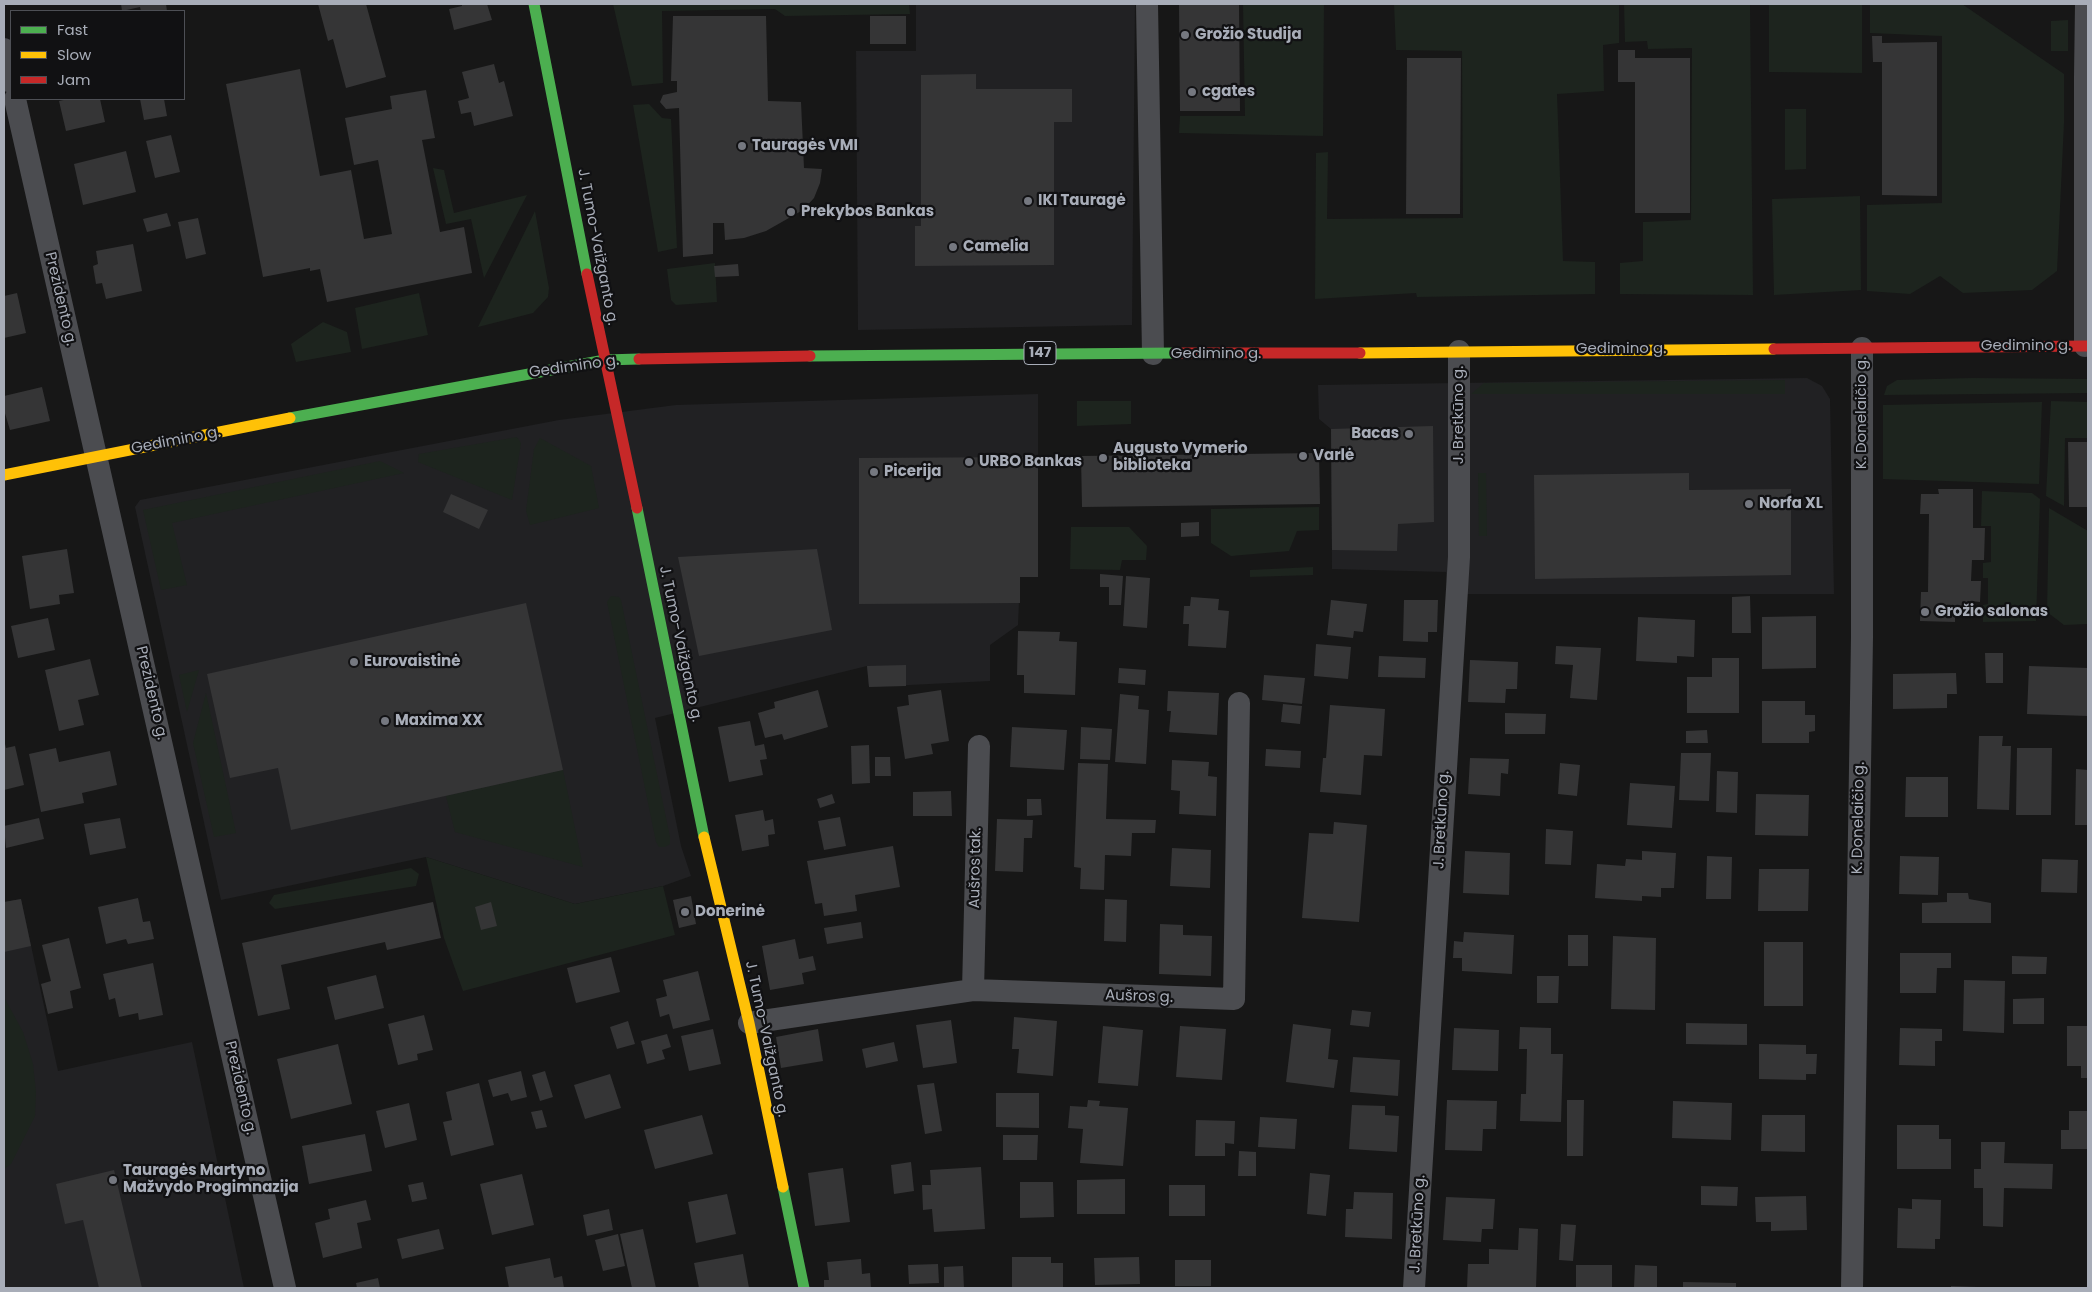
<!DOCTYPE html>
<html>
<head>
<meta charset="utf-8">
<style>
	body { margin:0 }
	#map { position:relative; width:2092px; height:1292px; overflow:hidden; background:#171717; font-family:Poppins,sans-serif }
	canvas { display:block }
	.frame { position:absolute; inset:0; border:5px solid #a8adb8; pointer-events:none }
	.legend { position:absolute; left:10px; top:10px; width:175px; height:90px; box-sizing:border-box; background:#111113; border:1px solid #4d4f55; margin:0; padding:6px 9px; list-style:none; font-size:15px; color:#a8adb8 }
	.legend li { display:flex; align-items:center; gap:10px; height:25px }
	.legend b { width:25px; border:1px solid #4d4f55 }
</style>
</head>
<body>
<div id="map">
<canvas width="2092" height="1292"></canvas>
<div class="frame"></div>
<ul class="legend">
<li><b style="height:6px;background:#4caf50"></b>Fast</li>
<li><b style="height:6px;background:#ffc107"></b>Slow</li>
<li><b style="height:6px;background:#c62828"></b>Jam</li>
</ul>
</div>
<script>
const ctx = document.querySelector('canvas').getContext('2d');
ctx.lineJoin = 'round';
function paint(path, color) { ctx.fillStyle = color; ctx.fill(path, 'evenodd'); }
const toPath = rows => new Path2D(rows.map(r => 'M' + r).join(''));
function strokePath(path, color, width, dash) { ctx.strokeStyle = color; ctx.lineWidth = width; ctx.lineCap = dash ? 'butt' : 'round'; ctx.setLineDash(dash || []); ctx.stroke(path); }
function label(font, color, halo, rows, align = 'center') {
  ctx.font = font + ' Poppins,sans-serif'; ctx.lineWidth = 4.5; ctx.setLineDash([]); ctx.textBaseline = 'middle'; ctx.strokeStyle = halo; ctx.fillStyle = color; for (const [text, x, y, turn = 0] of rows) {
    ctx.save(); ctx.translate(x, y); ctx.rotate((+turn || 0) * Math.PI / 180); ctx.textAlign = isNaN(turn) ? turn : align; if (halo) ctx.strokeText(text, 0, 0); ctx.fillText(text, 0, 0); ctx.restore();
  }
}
paint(toPath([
	[916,4,1135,4,1132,325,858,330,856,51,916,51],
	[1807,378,1822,386,1830,399,1834,594,1447,594,1446,572,1332,569,1331,429,1319,419,1318,385],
	[1038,394,1038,577,1020,577,1018,625,990,645,990,681,869,687,867,666,655,718,681,846,691,876,663,886,575,904,426,857,221,900,135,507,140,500,559,420,676,405],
	[21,899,58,1071,192,1042,244,1288,4,1288,4,902]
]), '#212123');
paint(toPath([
	[613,4,909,4,910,14,785,16,775,9,662,11,663,83,632,86],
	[1243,4,1324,4,1323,136,1179,133,1180,116,1245,116],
	[1394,4,1619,4,1619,43,1603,45,1604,91,1557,94,1563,261,1595,262,1595,294,1417,297,1416,293,1315,299,1316,153,1328,152,1327,219,1463,218,1462,51,1396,50],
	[1624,4,1750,4,1753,295,1620,294,1620,263,1643,261,1643,222,1691,220,1692,48,1648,49,1647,41,1625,42],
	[1769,4,1862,4,1862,73,1769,72],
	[1870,4,1962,4,2064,74,2064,123,2057,271,2032,290,1963,293,1940,276,1910,294,1867,291,1867,205,1942,203,1942,36,1870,33],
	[2068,20,2068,51,2051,51,2051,21],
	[649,104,662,118,671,119,677,248,658,252,633,105],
	[1785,109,1806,109,1806,169,1785,170],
	[433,168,444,170,454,213,527,195,484,278,471,219,446,224],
	[1860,196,1861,290,1774,295,1772,199],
	[535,211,549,288,548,297,533,313,478,327],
	[715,263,717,302,676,305,671,300,667,269],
	[419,293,428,335,362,349,355,308],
	[323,322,347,332,351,352,296,362,291,344],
	[1972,378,2088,379,2088,393,1884,395,1887,386,1897,380],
	[1785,380,1785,394,1471,394,1484,383],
	[1077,401,1131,401,1131,424,1077,426],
	[2051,401,2088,402,2088,438,2065,438,2064,506,2046,496],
	[2042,402,2039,484,1883,479,1883,405],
	[517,437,521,443,512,500,418,462,419,454],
	[540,438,591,466,599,508,530,525,526,511,534,449],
	[380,461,404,473,172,523,187,585,161,590,143,510],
	[1478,473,1486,473,1487,536,1479,536],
	[1982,491,2032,493,2040,499,2036,621,1983,622,1983,605,1988,604,1988,578,1983,578,1983,563,1991,562,1991,526,1981,526],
	[1319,507,1319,530,1297,531,1289,551,1231,556,1211,543,1211,509],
	[2049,508,2088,531,2088,624,2064,625,2047,612],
	[1071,527,1129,527,1147,546,1146,560,1122,560,1120,570,1070,569],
	[1313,567,1313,575,1250,577,1250,570],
	[611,596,619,597,621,600,670,837,670,844,665,847,659,847,656,842,607,602],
	[199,670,187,712,179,675],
	[206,693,236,833,214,837,193,743],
	[563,770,583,867,455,832,446,796],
	[426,857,575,904,663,886,675,935,463,991,444,938],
	[411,868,419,874,416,886,275,909,269,903,274,895],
	[4,997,23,1032,33,1064,36,1092,35,1116,11,1164,4,1169]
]), '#1d241e');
paint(toPath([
	[121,4,166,4,167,11,141,11,140,7,122,11],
	[318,4,366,4,386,77,346,88,333,39,328,41],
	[462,4,487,4,492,20,454,30,449,9,462,6],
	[1179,4,1239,4,1240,111,1180,111],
	[673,16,766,16,768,101,801,102,804,168,822,169,820,183,814,198,803,210,766,231,744,238,725,240,724,223,713,223,713,254,683,257,679,108,666,109,660,102,663,95,677,92,677,81,671,81],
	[870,16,906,16,906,44,870,44],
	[1872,36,1882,36,1882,43,1937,42,1937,196,1882,195,1882,62,1873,62],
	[1618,50,1635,50,1635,58,1690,58,1690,213,1635,213,1635,82,1618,82],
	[1407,58,1461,58,1460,214,1406,214],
	[494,64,499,83,504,81,513,116,474,126,471,112,461,114,458,101,469,98,462,72],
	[300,69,320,176,351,170,364,239,392,234,378,160,354,165,345,118,392,109,390,96,426,90,435,138,422,140,440,232,464,227,472,273,327,302,320,269,310,271,310,268,263,277,226,84],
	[976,74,976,89,1072,89,1072,122,1054,122,1054,265,915,266,915,226,921,226,921,75],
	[68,99,100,99,105,122,66,131,59,101],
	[140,99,164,99,167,116,144,120],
	[171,135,180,172,155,178,146,141],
	[126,151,136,192,83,205,74,164],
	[167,213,171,226,147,232,143,219],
	[198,218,206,254,186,259,178,222],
	[133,244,142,291,106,299,102,283,96,284,93,266,98,264,96,251],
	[738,264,739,276,715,277,714,266],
	[17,293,26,333,4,338,4,296],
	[42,387,50,421,10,430,4,410,4,396],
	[1433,426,1434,522,1398,524,1397,551,1332,550,1331,429],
	[2068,442,2088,442,2088,507,2069,507],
	[1319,453,1320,504,1082,507,1081,456],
	[1038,457,1038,577,1020,577,1020,603,859,604,859,458],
	[1689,473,1689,490,1791,489,1791,575,1535,579,1534,475],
	[1938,489,1973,489,1973,528,1985,528,1984,560,1972,560,1971,581,1981,581,1980,602,1971,601,1971,614,1955,614,1955,622,1920,621,1921,592,1928,592,1929,514,1920,514,1921,494,1939,494],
	[451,494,488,510,479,529,443,512],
	[1199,522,1199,536,1181,537,1181,523],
	[67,549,74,593,59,595,60,604,30,609,22,556],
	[817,549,832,630,699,656,678,557],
	[1100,574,1123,576,1121,605,1109,605,1109,587,1100,587],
	[1126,576,1150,578,1147,628,1123,626],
	[1750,596,1751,633,1732,633,1732,597],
	[1191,597,1219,599,1218,610,1229,611,1226,648,1188,646,1189,624,1183,624,1184,606,1190,606],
	[1331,600,1367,604,1363,632,1354,631,1353,638,1327,635],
	[1404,600,1438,600,1437,632,1428,632,1428,642,1403,641],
	[526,603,563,770,291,830,278,768,230,778,207,674],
	[1816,616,1816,668,1762,669,1762,617],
	[1638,617,1695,620,1694,657,1677,656,1677,663,1636,661],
	[48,618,55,650,18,658,11,626],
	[1018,631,1060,632,1059,641,1077,642,1075,695,1024,693,1024,675,1017,675],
	[1316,644,1351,647,1348,679,1314,676],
	[1556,646,1601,648,1597,700,1570,698,1573,665,1555,664],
	[1985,653,2003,653,2003,683,1986,683],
	[1379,656,1426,658,1425,678,1378,677],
	[1712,658,1739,658,1739,713,1687,713,1687,677,1712,677],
	[90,659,99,695,78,700,84,725,59,731,45,670],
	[1470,660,1518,662,1517,689,1506,689,1505,703,1468,702],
	[906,665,906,686,869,687,867,666],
	[2029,666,2088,668,2088,716,2027,714],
	[1119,668,1146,670,1145,685,1118,683],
	[1956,673,1957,694,1947,694,1947,708,1893,709,1893,674],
	[1264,675,1305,678,1302,704,1262,700],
	[818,690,828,727,784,740,782,734,765,738,758,713,775,708,774,702],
	[941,690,949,741,931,744,933,754,905,759,897,707,909,705,908,695],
	[1168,691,1219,693,1217,735,1169,732,1171,711,1167,711],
	[1120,694,1139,696,1138,709,1149,710,1146,764,1115,762],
	[1762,701,1805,701,1805,715,1815,715,1815,731,1809,732,1809,743,1762,743],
	[1283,704,1302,706,1300,724,1281,722],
	[1330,705,1385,709,1382,756,1364,755,1361,795,1320,792,1323,758,1326,758],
	[1505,713,1546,714,1545,734,1505,734],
	[750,721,755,746,764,744,767,759,760,760,763,775,729,782,718,727],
	[1012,727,1067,730,1064,770,1010,767],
	[1081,727,1112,729,1110,760,1080,759],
	[1707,730,1708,743,1686,743,1686,731],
	[1979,736,2003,736,2002,746,2011,746,2009,810,1977,809],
	[4,740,6,748,15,746,24,785,4,790],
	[869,745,870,783,852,784,851,746],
	[56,748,59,762,110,751,117,785,82,793,84,803,41,812,29,754],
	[2017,748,2052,748,2051,815,2016,815],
	[1266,749,1301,751,1300,768,1265,766],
	[1681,753,1711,753,1709,801,1679,800],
	[875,757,890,757,891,776,875,776],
	[1470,758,1509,759,1508,774,1501,773,1500,796,1468,794],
	[1172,760,1209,762,1208,776,1217,777,1216,816,1179,814,1180,791,1171,790],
	[1078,763,1108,764,1106,819,1156,820,1155,833,1132,833,1131,856,1105,855,1104,890,1080,889,1081,868,1074,867],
	[1560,763,1580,765,1577,796,1558,794],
	[2076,769,2088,770,2088,825,2075,825],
	[1717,771,1738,772,1737,813,1716,812],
	[1906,777,1948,777,1948,817,1905,817],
	[1630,783,1675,786,1672,828,1627,825],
	[951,791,952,816,913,816,913,792],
	[832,794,835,803,820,808,817,799],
	[1756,794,1809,795,1808,836,1755,835],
	[1027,799,1041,799,1042,815,1027,816],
	[763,810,765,821,773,819,775,834,768,835,769,846,742,851,735,815],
	[840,817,846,846,824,850,818,821],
	[39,818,44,839,6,848,4,826],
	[120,818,126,848,90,855,84,824],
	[997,819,1033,820,1032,838,1024,838,1023,872,995,871],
	[1334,822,1367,825,1359,922,1302,918,1309,833,1333,834],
	[1546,829,1573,831,1571,865,1545,864],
	[893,846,900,887,855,895,857,911,824,916,822,903,815,904,807,861],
	[1172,848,1211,850,1210,888,1170,886],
	[1465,851,1510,853,1509,895,1463,893],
	[1642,851,1676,853,1674,888,1661,888,1661,897,1642,896,1642,901,1595,898,1597,864,1625,866,1626,859,1642,860],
	[1707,856,1732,857,1731,899,1706,899],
	[1900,856,1939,857,1938,895,1899,894],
	[2042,859,2078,860,2077,893,2041,892],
	[1759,869,1809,869,1808,911,1758,911],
	[1947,893,1968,893,1969,899,1991,903,1991,923,1922,923,1922,903,1947,902],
	[691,896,696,924,679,928,673,900],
	[138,898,143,922,150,921,154,939,128,944,126,939,106,944,98,907],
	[21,899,31,946,4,952,4,902],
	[1105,899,1127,900,1126,942,1104,941],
	[433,902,441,938,387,950,385,942,281,965,290,1009,258,1016,242,943],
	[491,902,497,926,481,930,475,907],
	[861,922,863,938,827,944,824,928],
	[1160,924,1183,925,1183,935,1212,936,1211,976,1159,974],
	[1464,932,1514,935,1512,974,1462,971,1462,958,1453,958,1454,941,1463,942],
	[1568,935,1588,935,1588,966,1568,966],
	[1613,936,1656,938,1655,1010,1611,1009],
	[69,938,81,988,70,991,73,1008,48,1014,41,984,51,981,42,945],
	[795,939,799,959,813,956,816,970,802,973,804,984,770,990,762,946],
	[1764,942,1803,942,1803,1006,1764,1006],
	[1900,953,1951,953,1951,968,1937,968,1936,993,1900,993],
	[2012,956,2047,957,2046,974,2012,974],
	[611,957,620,992,576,1003,567,968],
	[153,963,163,1015,139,1020,138,1013,119,1017,115,998,109,1000,103,974],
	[698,971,710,1020,673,1029,669,1014,660,1017,656,999,667,996,663,980],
	[376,975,384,1008,335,1020,327,987],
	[1537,976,1559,976,1558,1003,1537,1003],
	[1964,980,2005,981,2004,1033,1963,1031],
	[2044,998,2044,1024,2013,1024,2013,999],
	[1352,1010,1371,1012,1369,1027,1350,1025],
	[424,1015,433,1050,417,1054,418,1060,398,1065,388,1024],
	[1014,1017,1057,1021,1053,1076,1017,1073,1019,1049,1012,1049],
	[951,1020,957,1063,923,1068,916,1025],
	[628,1021,635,1044,617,1049,610,1027],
	[1686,1023,1747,1024,1747,1045,1686,1044],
	[1293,1024,1331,1029,1328,1059,1338,1060,1334,1088,1286,1082],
	[1103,1026,1143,1030,1138,1086,1098,1083],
	[1180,1026,1226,1029,1222,1080,1176,1077],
	[2067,1026,2088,1026,2088,1078,2081,1078,2081,1066,2067,1066],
	[1520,1027,1551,1028,1551,1054,1563,1054,1561,1122,1520,1121,1521,1094,1526,1094,1527,1049,1519,1049],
	[1454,1028,1499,1030,1498,1071,1452,1070],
	[1900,1028,1942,1029,1942,1041,1935,1041,1935,1066,1899,1065],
	[713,1029,721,1064,689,1071,681,1036],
	[818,1029,823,1061,781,1068,776,1037],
	[667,1034,671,1047,662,1050,665,1059,647,1064,641,1041],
	[894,1042,898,1061,866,1068,862,1049],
	[338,1044,352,1104,291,1119,277,1059],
	[1759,1044,1806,1045,1806,1054,1817,1054,1816,1074,1806,1074,1806,1080,1759,1079],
	[1353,1057,1400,1060,1398,1096,1350,1092],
	[521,1071,527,1097,511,1101,508,1093,493,1097,488,1080],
	[545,1071,553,1097,540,1101,532,1075],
	[610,1074,621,1108,585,1119,574,1085],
	[479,1083,494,1145,451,1156,443,1122,452,1120,446,1092],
	[934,1083,942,1131,925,1134,917,1085],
	[996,1093,1039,1093,1039,1128,996,1127],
	[1088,1100,1100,1101,1099,1106,1128,1108,1123,1166,1080,1163,1083,1129,1068,1128,1070,1106,1087,1107],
	[1447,1100,1497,1101,1496,1129,1483,1129,1482,1151,1445,1150],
	[1567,1100,1584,1100,1583,1156,1567,1156],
	[1673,1101,1732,1103,1731,1140,1672,1138],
	[409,1103,417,1140,385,1148,376,1111],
	[1352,1105,1385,1106,1385,1115,1399,1116,1397,1152,1349,1149],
	[542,1110,547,1127,536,1129,531,1112],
	[2069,1111,2088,1111,2088,1149,2061,1149,2061,1130,2069,1130],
	[702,1115,713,1154,655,1169,644,1130],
	[1762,1115,1805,1115,1805,1152,1761,1151],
	[1260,1117,1297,1119,1295,1149,1258,1147],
	[1196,1120,1235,1121,1234,1144,1225,1143,1225,1156,1195,1156],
	[1897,1125,1939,1125,1939,1139,1951,1139,1951,1169,1897,1169],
	[365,1134,372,1171,309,1184,302,1146],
	[1003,1135,1038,1135,1037,1160,1003,1160],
	[1981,1142,2005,1142,2004,1163,2053,1164,2052,1189,2004,1188,2003,1227,1983,1226,1983,1188,1974,1188,1974,1169,1981,1169],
	[1239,1151,1256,1152,1256,1176,1238,1176],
	[911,1162,914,1191,894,1194,891,1165],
	[981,1167,985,1229,934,1232,932,1209,923,1210,922,1185,931,1185,930,1170],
	[843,1168,850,1222,815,1226,808,1173],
	[114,1170,142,1288,99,1288,83,1220,65,1224,56,1184],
	[1310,1173,1330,1175,1326,1216,1307,1214],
	[522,1174,534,1225,492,1235,480,1184],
	[1125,1179,1125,1214,1077,1214,1077,1180],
	[423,1182,427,1199,412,1202,408,1185],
	[1020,1182,1053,1182,1054,1217,1020,1218],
	[1169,1185,1205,1185,1205,1216,1169,1216],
	[1701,1186,1738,1187,1737,1206,1701,1205],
	[1354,1192,1393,1193,1392,1239,1345,1237,1346,1209,1353,1209],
	[727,1194,736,1234,696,1243,688,1202],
	[1806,1196,1807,1230,1771,1231,1771,1222,1756,1222,1755,1197],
	[1446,1197,1495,1199,1493,1229,1482,1229,1481,1242,1443,1240],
	[1912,1199,1941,1200,1940,1239,1935,1239,1935,1249,1897,1248,1898,1208,1912,1209],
	[366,1200,371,1220,357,1223,362,1248,323,1258,315,1223,330,1219,328,1209],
	[609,1209,613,1230,587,1236,583,1215],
	[1561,1224,1576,1225,1573,1261,1559,1260],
	[1519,1228,1538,1229,1536,1288,1467,1288,1468,1264,1489,1264,1489,1249,1518,1250],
	[439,1229,444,1249,402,1259,397,1239],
	[643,1229,656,1288,632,1288,620,1234],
	[618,1234,625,1266,603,1271,595,1240],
	[743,1254,749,1288,699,1288,694,1263],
	[1012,1257,1051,1257,1051,1263,1063,1263,1063,1288,1012,1288],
	[1139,1257,1140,1284,1095,1285,1094,1258],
	[550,1258,554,1278,562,1276,564,1288,509,1288,505,1267],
	[861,1259,862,1274,870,1273,871,1288,824,1288,824,1280,829,1280,827,1262],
	[1175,1260,1211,1260,1211,1286,1175,1286],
	[938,1264,939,1283,909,1284,908,1265],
	[1576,1265,1612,1265,1612,1288,1576,1288],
	[1635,1265,1657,1266,1657,1288,1634,1287],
	[963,1266,964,1288,944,1288,944,1267],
	[378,1278,380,1288,357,1288,356,1283],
	[1683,1282,1736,1283,1736,1288,1683,1288],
	[1951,1286,1978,1287,1978,1288,1951,1288]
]), '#353536');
strokePath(toPath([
	[1147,4,1153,354],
	[4,49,11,82],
	[2085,77,2086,4],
	[15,99,285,1288],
	[2085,346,2085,77,2088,77],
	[973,990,979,746],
	[749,1023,973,990,1234,999,1239,703],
	[1414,1288,1459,557,1459,351],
	[1852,1288,1862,637,1862,348]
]), '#4b4c50', 22);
strokePath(toPath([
	[534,4,587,274],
	[810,356,1177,353],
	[290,418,605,360,639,359],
	[637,508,704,837],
	[783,1187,804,1288]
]), '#4caf50', 11);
strokePath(toPath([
	[1360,353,1774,349],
	[4,475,290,418],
	[704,837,749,1023,783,1187]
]), '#ffc107', 11);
strokePath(toPath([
	[587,274,637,508],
	[1774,349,2088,346],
	[1177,353,1360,353],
	[639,359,810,356]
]), '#c62828', 11);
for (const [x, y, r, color] of [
	[1185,35,5,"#757880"],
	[1192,92,5,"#757880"],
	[742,146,5,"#757880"],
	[1028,201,5,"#757880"],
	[791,212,5,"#757880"],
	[953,247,5,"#757880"],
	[1409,434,5,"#757880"],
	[1303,456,5,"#757880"],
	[1103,458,5,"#757880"],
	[969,462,5,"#757880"],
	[874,472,5,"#757880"],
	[1749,504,5,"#757880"],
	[1925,612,5,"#757880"],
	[354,662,5,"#757880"],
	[385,721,5,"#757880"],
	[685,912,5,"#757880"],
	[113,1180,5,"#757880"]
]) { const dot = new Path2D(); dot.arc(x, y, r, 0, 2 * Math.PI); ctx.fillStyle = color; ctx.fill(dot); strokePath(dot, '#111113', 2); }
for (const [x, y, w] of [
	[1040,353,32]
]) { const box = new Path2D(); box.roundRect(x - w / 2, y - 11.5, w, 23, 4); ctx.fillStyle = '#111113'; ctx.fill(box); strokePath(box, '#a8adb8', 1); }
label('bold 14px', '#a8adb8', null, [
	["147",1040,353]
]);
label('bold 15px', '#a8adb8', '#111113', [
	["Grožio Studija",1195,35],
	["cgates",1202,92],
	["Tauragės VMI",752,146],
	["IKI Tauragė",1038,201],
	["Prekybos Bankas",801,212],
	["Camelia",963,247],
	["Bacas",1399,434,"right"],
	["Augusto Vymerio",1113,449],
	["biblioteka",1113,466],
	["Varlė",1313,456],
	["URBO Bankas",979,462],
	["Picerija",884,472],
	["Norfa XL",1759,504],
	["Grožio salonas",1935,612],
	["Eurovaistinė",364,662],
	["Maxima XX",395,721],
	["Donerinė",695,912],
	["Tauragės Martyno",123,1171],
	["Mažvydo Progimnazija",123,1188]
], 'left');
label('15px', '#a8adb8', '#111113', [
	["J. Tumo-Vaižganto g.",597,247,79],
	["Prezidento g.",60,299,77],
	["Gedimino g.",2026,346],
	["Gedimino g.",1621,349],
	["Gedimino g.",1216,354],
	["Gedimino g.",574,367,-8],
	["K. Donelaičio g.",1862,413,-90],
	["J. Bretkūno g.",1459,415,-90],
	["Gedimino g.",176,441,-11],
	["J. Tumo-Vaižganto g.",680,644,78],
	["Prezidento g.",151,693,77],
	["K. Donelaičio g.",1859,818,-89],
	["J. Bretkūno g.",1442,820,-87],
	["Aušros tak.",976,868,-89],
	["Aušros g.",1139,997,2],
	["J. Tumo-Vaižganto g.",766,1039,78],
	["Prezidento g.",240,1088,77],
	["J. Bretkūno g.",1418,1224,-87]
]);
</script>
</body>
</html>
